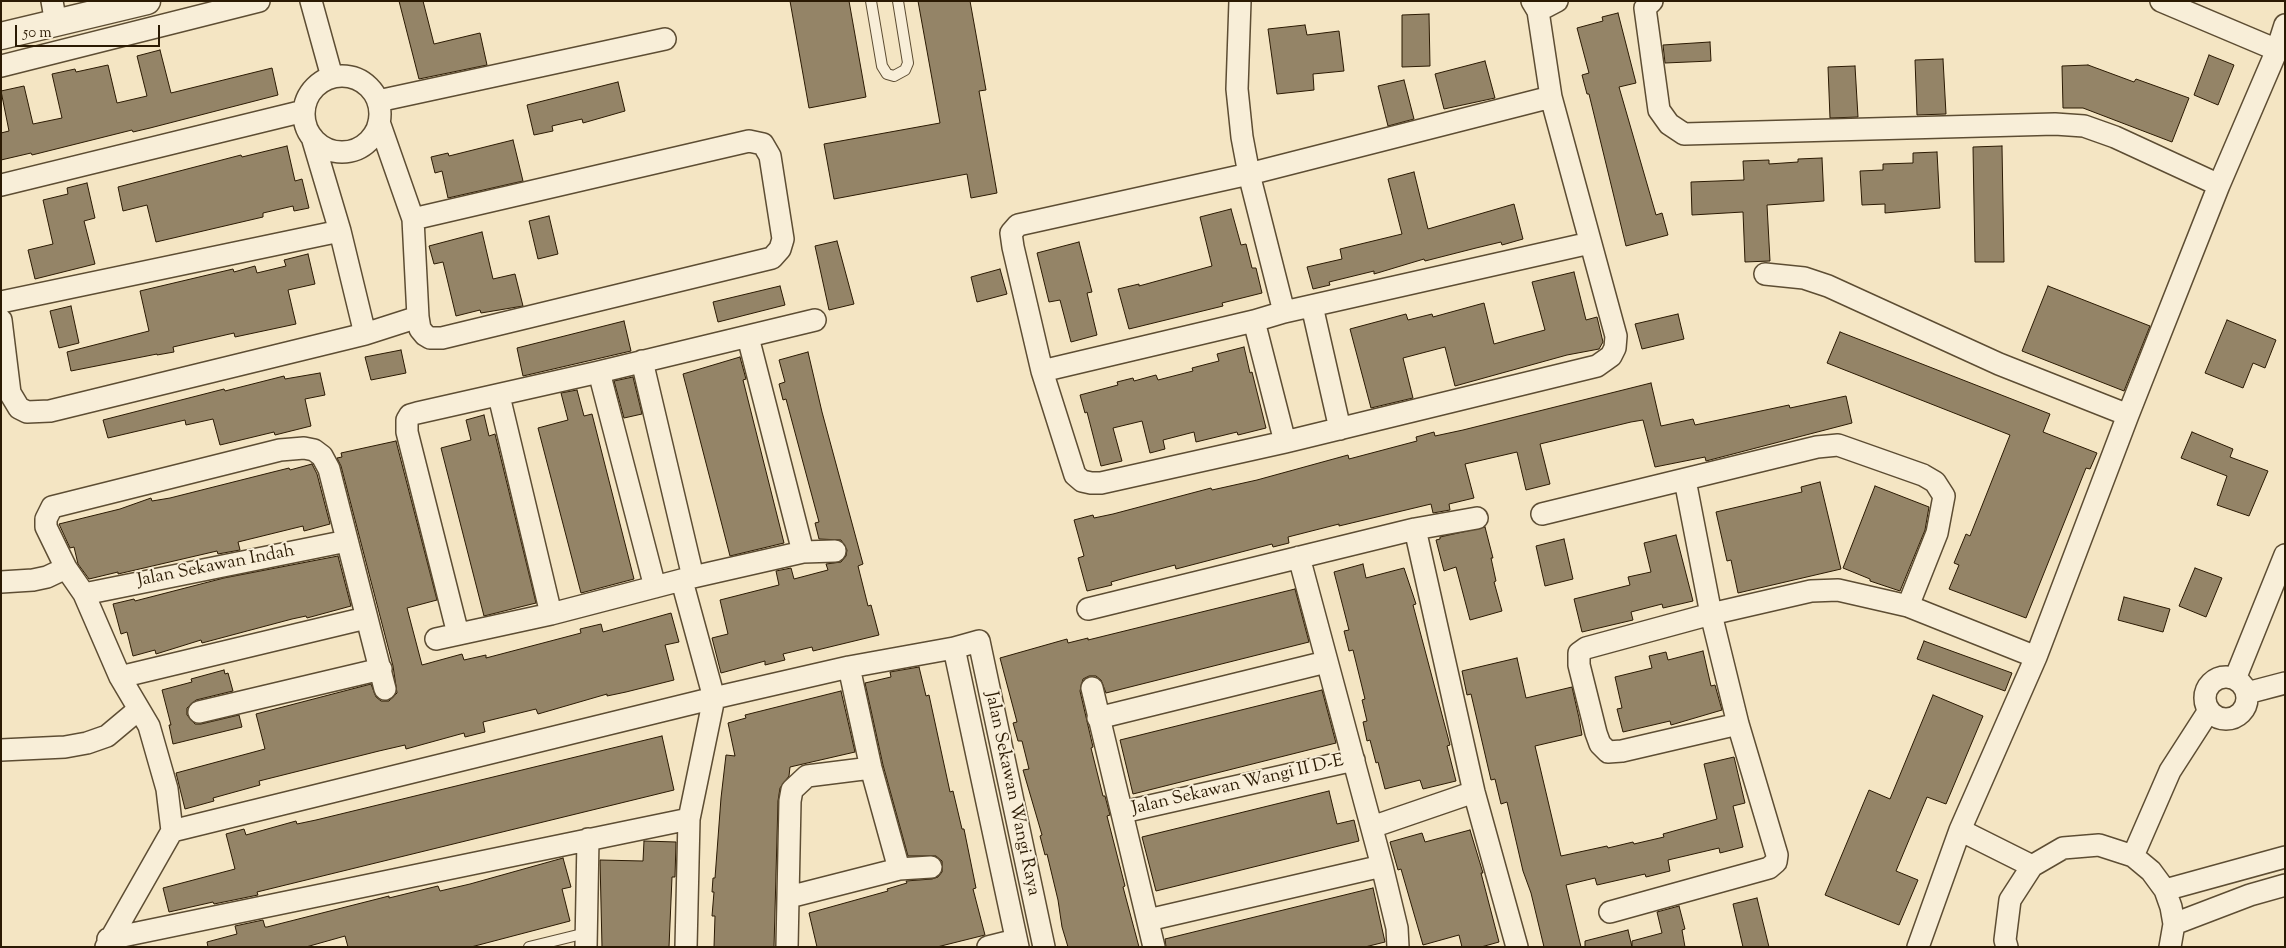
<!DOCTYPE html>
<html>
<head>
<meta charset="utf-8">
<style>
	body { margin:0 }
	#map { position:relative; width:2286px; height:948px; overflow:hidden; background:#f4e5c3; font-family:"Sorts Mill Goudy",serif }
	canvas { display:block }
	.frame { position:absolute; inset:0; border:2px solid #2b1a03; pointer-events:none }
	.scale { position:absolute; left:15px; top:25px; width:145px; height:22px; box-sizing:border-box; border:2px solid #2b1a03; border-top:0; padding-left:6px; font-size:15px; line-height:18px; white-space:nowrap; color:#2b1a03; -webkit-text-stroke:4px #f8eed8; paint-order:stroke }
</style>
</head>
<body>
<div id="map">
<canvas width="2286" height="948"></canvas>
<div class="frame"></div>
<div class="scale">50 m</div>
</div>
<script>
const ctx = document.querySelector('canvas').getContext('2d');
ctx.lineJoin = 'round';
function paint(path, color) { ctx.fillStyle = color; ctx.fill(path, 'evenodd'); }
const toPath = rows => new Path2D(rows.map(r => 'M' + r).join(''));
function strokePath(path, color, width, dash) { ctx.strokeStyle = color; ctx.lineWidth = width; ctx.lineCap = dash ? 'butt' : 'round'; ctx.setLineDash(dash || []); ctx.stroke(path); }
function label(font, color, halo, rows, align = 'center') {
  ctx.font = font + ' "Sorts Mill Goudy",serif'; ctx.lineWidth = 4; ctx.setLineDash([]); ctx.textBaseline = 'middle'; ctx.strokeStyle = halo; ctx.fillStyle = color; for (const [text, x, y, turn = 0] of rows) {
    ctx.save(); ctx.translate(x, y); ctx.rotate((+turn || 0) * Math.PI / 180); ctx.textAlign = isNaN(turn) ? turn : align; if (halo) ctx.strokeText(text, 0, 0); ctx.fillText(text, 0, 0); ctx.restore();
  }
}
const building = toPath([
	[399,1,423,1,434,44,480,33,487,65,419,79,399,1],
	[790,1,849,1,866,97,809,108,790,1],
	[918,1,970,1,986,90,979,91,997,193,971,198,967,174,834,199,824,144,940,123,918,1],
	[1618,13,1636,83,1619,87,1656,215,1662,213,1668,235,1626,246,1589,94,1587,94,1582,75,1589,73,1577,28,1603,21,1602,17,1618,13],
	[1429,14,1430,66,1402,67,1402,15,1429,14],
	[1305,25,1307,35,1339,31,1344,71,1313,74,1314,90,1277,94,1268,29,1305,25],
	[1710,42,1711,61,1665,63,1663,45,1710,42],
	[160,50,171,93,272,68,278,95,150,128,133,132,132,130,32,155,31,153,1,160,1,133,9,131,1,91,24,86,33,124,62,118,52,74,75,69,76,72,108,65,117,103,147,96,137,56,160,50],
	[2209,55,2234,65,2218,105,2194,95,2209,55],
	[1943,59,1946,114,1917,115,1915,60,1943,59],
	[1485,61,1495,98,1444,109,1435,74,1485,61],
	[2088,65,2134,82,2136,79,2189,98,2172,142,2083,108,2063,108,2062,66,2088,65],
	[1855,66,1858,117,1830,118,1828,67,1855,66],
	[1404,80,1414,119,1388,126,1378,86,1404,80],
	[618,82,625,111,583,123,582,119,552,126,553,131,534,135,527,105,618,82],
	[513,140,523,181,448,198,442,171,435,173,431,157,448,153,449,156,513,140],
	[287,146,295,181,302,179,309,208,294,211,293,206,263,213,263,217,156,242,147,205,123,211,118,187,241,155,242,157,287,146],
	[2002,146,2004,262,1975,262,1973,147,2002,146],
	[1937,152,1940,208,1885,213,1885,204,1862,205,1860,171,1883,170,1883,164,1913,163,1913,153,1937,152],
	[1822,158,1824,201,1767,205,1770,261,1745,262,1743,212,1692,215,1691,182,1744,180,1743,161,1769,160,1769,164,1798,162,1798,159,1822,158],
	[1414,172,1428,229,1514,204,1523,239,1502,245,1501,242,1476,248,1425,261,1424,259,1374,274,1374,271,1329,282,1330,285,1313,289,1307,267,1342,259,1340,249,1402,234,1388,179,1414,172],
	[87,183,95,218,84,221,95,264,35,279,28,250,53,244,43,200,68,194,67,188,87,183],
	[1231,209,1241,245,1246,244,1252,268,1256,268,1262,293,1222,303,1223,306,1129,329,1118,289,1139,284,1139,286,1212,266,1200,217,1231,209],
	[549,216,558,254,538,259,529,221,549,216],
	[482,232,493,279,515,274,523,306,481,313,480,310,456,316,443,262,434,264,429,246,482,232],
	[837,241,854,304,829,310,815,246,837,241],
	[1079,242,1092,292,1087,293,1097,335,1071,342,1060,300,1049,302,1037,253,1079,242],
	[308,254,315,284,288,290,296,324,235,337,234,333,173,347,174,352,157,355,157,354,71,371,67,352,149,331,140,291,233,269,234,272,255,266,257,273,286,266,284,260,308,254],
	[1000,269,1007,294,977,302,971,277,1000,269],
	[1574,272,1586,320,1597,317,1603,342,1599,349,1567,355,1455,386,1445,347,1403,358,1413,398,1371,408,1350,329,1406,314,1408,320,1432,314,1433,317,1484,303,1494,344,1515,338,1545,330,1532,282,1574,272],
	[780,286,785,305,718,322,713,302,780,286],
	[2048,286,2150,326,2124,391,2022,351,2048,286],
	[71,306,79,343,59,348,50,311,71,306],
	[1678,314,1684,339,1642,349,1635,324,1678,314],
	[2227,320,2276,340,2265,368,2253,363,2243,388,2205,373,2227,320],
	[624,321,631,351,523,376,517,348,624,321],
	[1840,332,2050,414,2043,432,2097,453,2090,469,2086,468,2026,618,1949,589,1959,565,1954,563,1966,534,1970,536,2010,435,1827,363,1840,332],
	[1244,347,1250,373,1252,372,1266,428,1238,435,1237,432,1196,442,1194,432,1163,440,1165,449,1150,453,1142,421,1113,428,1122,461,1101,466,1087,412,1085,413,1080,395,1118,385,1117,382,1133,378,1134,381,1156,375,1158,380,1193,371,1192,368,1219,361,1217,354,1244,347],
	[401,350,406,373,371,380,365,357,401,350],
	[808,352,822,412,863,564,858,566,868,606,871,605,879,635,813,651,812,647,783,654,785,660,765,665,765,661,721,673,712,638,728,634,720,600,779,585,776,571,791,568,794,579,828,570,826,564,841,562,846,556,847,550,841,540,819,539,815,523,819,522,786,399,783,400,779,384,785,382,779,360,808,352],
	[740,357,746,379,743,380,784,543,730,556,683,374,740,357],
	[320,373,325,395,305,399,311,426,275,435,274,432,220,445,213,419,186,425,185,420,108,438,103,420,224,389,225,391,284,376,285,379,320,373],
	[633,377,642,414,624,418,614,381,633,377],
	[1651,383,1661,426,1693,419,1695,425,1789,405,1790,408,1846,396,1852,423,1706,461,1705,457,1655,467,1643,420,1631,422,1540,444,1550,484,1526,490,1517,452,1465,464,1474,498,1449,504,1450,510,1433,513,1431,504,1339,526,1339,524,1288,537,1289,543,1273,547,1272,544,1176,569,1175,565,1129,577,1111,582,1112,585,1087,591,1078,558,1084,556,1074,520,1093,515,1094,518,1113,514,1211,488,1212,490,1257,480,1348,455,1349,459,1417,441,1416,437,1434,432,1435,436,1463,430,1651,383],
	[577,390,584,416,592,414,634,579,581,593,538,428,568,420,561,393,577,390],
	[484,415,489,436,495,434,536,603,484,616,441,448,471,440,466,420,484,415],
	[2192,432,2233,449,2230,457,2268,471,2249,516,2217,505,2227,476,2181,458,2192,432],
	[396,441,437,600,407,608,422,665,462,654,464,660,486,655,486,658,581,633,580,629,601,624,603,632,671,613,679,642,665,645,674,680,626,692,607,696,607,694,538,714,536,709,483,722,485,732,465,737,464,733,406,749,405,745,379,751,259,781,260,785,213,798,214,801,185,809,176,773,265,749,256,714,371,684,376,697,381,701,389,701,397,693,393,666,341,466,337,458,342,457,341,453,396,441],
	[312,464,317,474,330,524,304,531,303,526,238,542,240,550,218,554,217,551,118,574,118,572,89,579,78,564,74,547,70,548,59,524,120,509,151,498,152,501,170,498,269,473,289,468,290,470,312,464],
	[1820,482,1841,569,1738,593,1731,560,1727,561,1716,512,1802,492,1801,487,1820,482],
	[1875,486,1929,507,1925,530,1900,591,1870,581,1870,579,1843,568,1875,486],
	[1485,527,1493,558,1491,558,1496,581,1494,582,1502,611,1470,620,1456,567,1444,571,1436,540,1440,539,1440,537,1485,527],
	[1676,535,1693,601,1663,608,1662,604,1631,612,1633,620,1582,632,1574,599,1630,585,1628,577,1651,572,1644,543,1676,535],
	[1564,539,1573,579,1545,586,1536,546,1564,539],
	[338,556,351,606,307,618,306,616,292,619,202,643,201,640,156,654,155,650,133,656,127,632,121,634,113,604,134,599,135,601,224,578,338,556],
	[1363,564,1366,578,1404,568,1416,604,1413,605,1450,745,1447,746,1456,781,1423,789,1420,780,1385,789,1378,762,1376,763,1370,740,1367,741,1363,722,1367,721,1362,700,1365,699,1353,650,1349,651,1344,631,1349,630,1334,572,1363,564],
	[2195,568,2222,578,2206,617,2179,606,2195,568],
	[1295,589,1309,642,1106,693,1101,680,1096,676,1089,676,1083,679,1080,691,1093,747,1091,748,1103,796,1105,796,1110,815,1107,816,1125,886,1123,887,1139,947,1068,947,1062,927,1058,900,1047,854,1045,855,1040,836,1042,835,1023,770,1029,769,1022,741,1018,741,1013,723,1017,722,1000,658,1067,639,1068,643,1088,638,1088,640,1295,589],
	[2124,597,2170,609,2163,632,2118,620,2124,597],
	[1924,641,2012,673,2005,691,1917,659,1924,641],
	[1703,651,1711,686,1715,685,1722,710,1671,725,1670,721,1623,732,1617,709,1622,708,1615,677,1652,668,1649,656,1666,652,1668,660,1703,651],
	[1517,658,1526,698,1572,687,1579,718,1582,735,1535,746,1561,856,1607,846,1608,848,1633,842,1634,844,1664,837,1663,834,1717,819,1704,764,1734,757,1745,803,1733,806,1743,847,1720,853,1719,848,1668,860,1670,871,1646,877,1645,874,1597,885,1595,878,1566,885,1581,947,1544,947,1531,893,1523,871,1507,802,1501,804,1495,779,1491,780,1471,694,1467,695,1462,671,1517,658],
	[919,667,926,696,929,695,950,792,953,791,962,829,964,829,976,888,973,889,985,935,937,947,817,947,809,913,888,891,887,889,907,883,906,881,932,879,938,877,942,872,942,861,936,856,908,856,883,765,865,683,891,677,890,672,919,667],
	[224,670,225,674,228,673,233,691,196,700,187,708,187,715,195,724,201,724,239,715,242,727,173,744,169,725,171,725,162,690,192,682,191,679,224,670],
	[1322,690,1336,743,1133,794,1120,740,1322,690],
	[841,691,855,752,790,767,789,776,780,788,778,801,774,947,714,947,715,916,712,916,714,892,712,892,713,878,715,878,721,798,726,755,735,756,728,723,746,718,745,715,841,691],
	[1933,695,1983,716,1946,804,1927,797,1896,871,1918,880,1899,925,1825,895,1869,790,1890,799,1933,695],
	[662,736,674,790,257,892,258,895,214,904,213,902,169,912,163,888,235,869,226,834,244,829,246,835,296,821,297,824,316,820,662,736],
	[1329,791,1337,824,1354,820,1359,841,1156,891,1142,837,1329,791],
	[1470,830,1483,873,1481,873,1499,942,1481,947,1462,947,1459,935,1423,945,1401,869,1398,870,1390,842,1422,833,1425,842,1470,830],
	[644,841,676,842,675,877,672,877,669,947,602,947,600,860,643,861,644,841],
	[563,858,571,887,562,889,570,921,471,947,348,947,345,936,306,947,208,947,207,942,237,934,235,926,263,920,265,927,267,927,389,896,389,898,438,886,440,891,470,884,563,858],
	[1373,888,1385,942,1365,947,1166,947,1165,939,1373,888],
	[1757,898,1769,947,1743,947,1733,904,1757,898],
	[1679,906,1685,929,1682,930,1685,947,1632,947,1632,941,1662,933,1657,912,1679,906],
	[1628,930,1632,947,1585,947,1585,941,1628,930]
]);
paint(building, '#948467');
strokePath(building, '#2b1a03', 1);
const service = toPath([
	[871,1,882,66,887,74,894,76,905,70,908,63,898,1],
	[529,947,586,933]
]);
const minor = toPath([
	[52,1,56,24],
	[311,1,332,77],
	[1240,1,1237,89,1242,137,1249,174,1284,312],
	[1532,1,1538,11,1551,97,1616,336,1615,348,1611,356,1597,366,1285,442,1101,483,1091,483,1082,481,1075,475,1042,371,1013,247,1011,233,1018,225,1249,174,1551,97],
	[1652,1,1645,8,1659,110,1669,124,1684,134,2055,124,2084,126,2115,137,2219,185],
	[2161,1,2277,50],
	[1538,11,1557,1],
	[1,66,259,1],
	'304 114a38 38 0 1 1 76 0a38 38 0 1 1-76 0Z',
	[378,101,665,39],
	[379,122,413,219,418,317,420,329,425,335,430,338,442,338,772,258,780,249,783,239,770,156,763,144,749,141,413,219],
	[312,137,340,231,365,334],
	[1,185,304,111],
	[1765,274,1804,278,1828,286,1999,364,2128,415],
	[1,302,340,231],
	[1312,306,1340,429],
	[1,320,10,393,19,408,27,412,50,411,365,334,418,317],
	[1254,321,1285,442],
	[748,337,803,552],
	[642,361,693,577],
	[1042,371,1254,321,1284,312,1590,243],
	[499,396,551,614],
	[1542,514,1817,447,1838,445,1923,475,1935,482,1944,496,1937,533,1908,606],
	[1415,529,1474,792,1517,947],
	[1299,557,1382,866,1397,928,1398,947],
	[682,581,714,698,689,819,686,947],
	[1,582,33,580,47,577,66,568],
	[655,587,599,372,815,320],
	[84,594,347,541],
	[1088,609,1415,529,1477,518],
	[458,634,407,432,407,420,410,415,417,413,599,372],
	[436,639,551,614,693,577,803,552,835,551],
	[954,648,1018,947],
	[849,667,871,768,899,869],
	'2205 698a21 21 0 1 1 42 0a21 21 0 1 1-42 0Z',
	[120,677,366,618],
	[2235,679,2285,555],
	[1092,688,1154,947],
	[2247,693,2285,683],
	[199,712,381,669],
	[1098,718,1326,662],
	[1738,724,1622,751,1608,752,1600,744,1596,733,1579,665,1579,653,1586,648,1711,614,1811,591,1838,590,1908,606,2036,657],
	[1,750,65,747,87,743,107,736,138,710],
	[1123,812,1354,760],
	[1372,827,1474,792],
	[1960,830,2032,866],
	[172,831,167,789,149,726,120,677,84,594,66,568,46,527,46,519,52,507,280,450,304,448,314,450,322,456,329,469,385,689],
	[2133,856,2170,771,2208,712],
	[2165,890,2285,857],
	[789,897,899,869,931,867],
	[1610,912,1769,868,1776,862,1777,855,1738,724,1711,614,1685,480],
	[1148,920,1382,866],
	[2174,924,2250,895,2285,885],
	[108,939,689,819],
	[106,947,172,831,714,698,849,667,954,648,979,641,1044,947],
	[586,947,588,839],
	[787,947,790,801,792,790,807,776,871,768],
	[988,947,1016,940],
	[1918,947,1960,830,2036,657,2128,415,2219,185,2277,50,2285,25],
	[2007,947,2005,940,2010,900,2032,866,2063,848,2099,845,2133,856,2151,871,2165,890,2171,907,2174,924,2170,947]
]);
const tertiary = toPath([
	[1,36,147,1]
]);
strokePath(service, '#5d4d33', 12);
strokePath(minor, '#5d4d33', 24);
strokePath(tertiary, '#5d4d33', 29);
strokePath(service, '#f8eed8', 10);
strokePath(minor, '#f8eed8', 21);
strokePath(tertiary, '#f8eed8', 26);
label('18px', '#2b1a03', '#f8eed8', [
	["Jalan Sekawan Indah",216,567,-11],
	["Jalan Sekawan Wangi II D-E",1238,786,-13],
	["Jalan Sekawan Wangi Raya",1011,794,78]
]);
</script>
</body>
</html>
